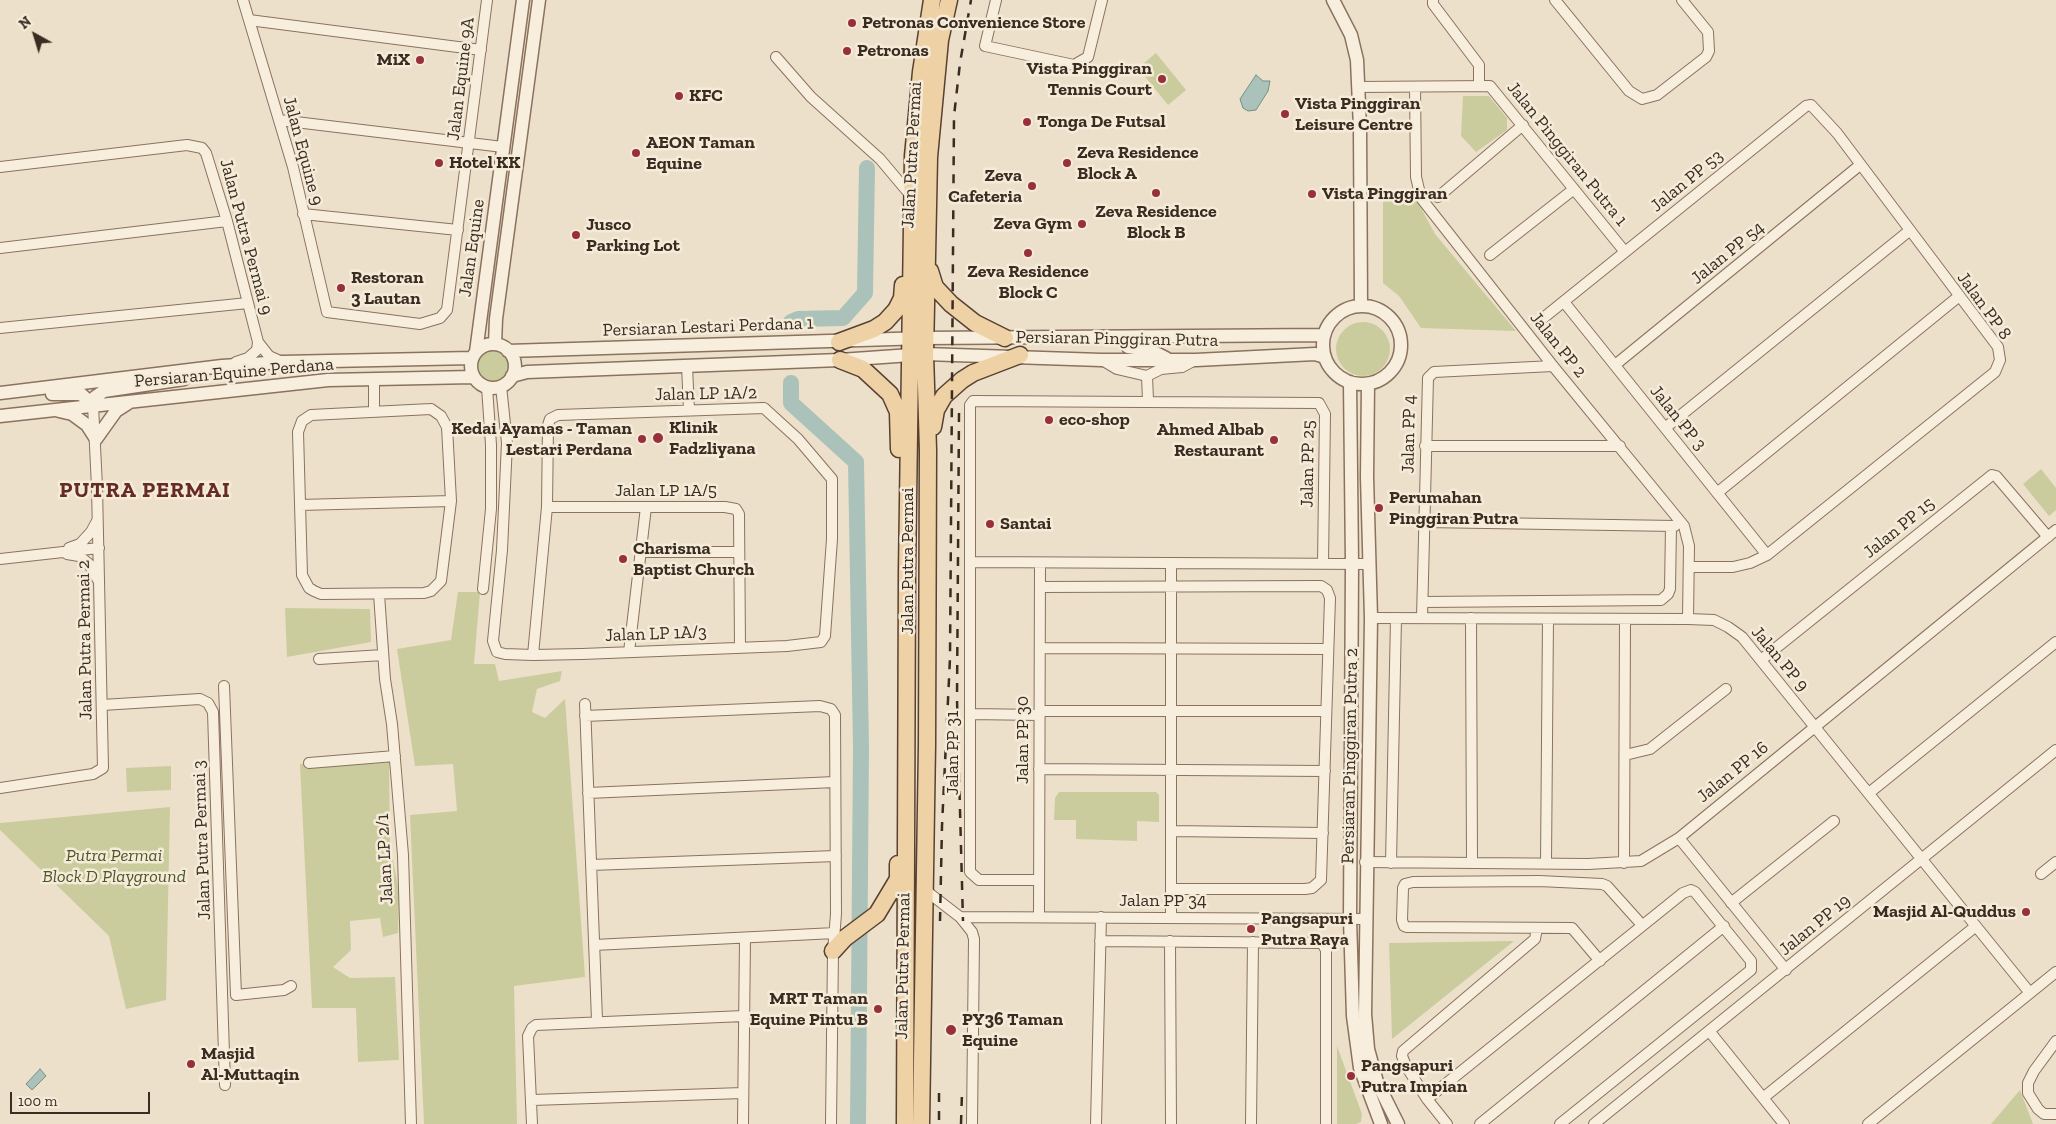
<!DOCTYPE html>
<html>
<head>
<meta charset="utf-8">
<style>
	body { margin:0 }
	#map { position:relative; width:2056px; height:1124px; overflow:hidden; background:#ede0ca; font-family:"Zilla Slab",serif }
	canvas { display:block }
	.north { position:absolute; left:10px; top:10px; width:50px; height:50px; -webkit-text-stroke:4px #f5ebd9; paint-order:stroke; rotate:321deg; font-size:14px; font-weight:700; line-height:20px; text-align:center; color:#3b2c21 }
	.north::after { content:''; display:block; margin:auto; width:18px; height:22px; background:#3b2c21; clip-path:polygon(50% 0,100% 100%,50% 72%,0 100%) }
	.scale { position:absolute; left:10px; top:1092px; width:140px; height:22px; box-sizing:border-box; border:2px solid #3b2c21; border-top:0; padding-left:6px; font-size:15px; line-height:18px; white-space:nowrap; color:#3b2c21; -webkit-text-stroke:4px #f5ebd9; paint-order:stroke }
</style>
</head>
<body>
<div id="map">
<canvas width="2056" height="1124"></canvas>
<div class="north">N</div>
<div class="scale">100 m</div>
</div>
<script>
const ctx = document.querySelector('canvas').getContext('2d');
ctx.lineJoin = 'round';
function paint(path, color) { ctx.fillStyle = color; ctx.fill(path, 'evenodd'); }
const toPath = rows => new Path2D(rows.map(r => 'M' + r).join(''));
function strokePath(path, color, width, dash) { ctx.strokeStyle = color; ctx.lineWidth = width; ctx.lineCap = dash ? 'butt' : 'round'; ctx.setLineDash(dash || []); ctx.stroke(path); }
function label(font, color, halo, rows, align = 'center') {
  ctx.font = font + ' "Zilla Slab",serif'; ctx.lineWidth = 5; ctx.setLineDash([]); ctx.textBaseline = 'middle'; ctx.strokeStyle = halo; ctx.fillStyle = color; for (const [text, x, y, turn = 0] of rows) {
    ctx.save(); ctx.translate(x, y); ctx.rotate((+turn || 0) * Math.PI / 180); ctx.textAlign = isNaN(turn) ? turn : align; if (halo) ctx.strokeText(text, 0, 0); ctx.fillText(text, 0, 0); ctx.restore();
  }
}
paint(toPath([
	[1156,53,1186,90,1168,105,1138,68],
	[1463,96,1489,96,1507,118,1507,130,1476,152,1461,136],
	[1415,197,1435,234,1516,331,1421,328,1399,296,1383,283,1383,198],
	'1336 349a27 27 0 1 1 54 0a27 27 0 1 1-54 0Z',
	'478 366a15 15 0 1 1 30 0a15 15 0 1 1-30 0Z',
	[2041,469,2056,488,2056,510,2049,516,2023,484],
	[458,592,480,592,474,664,495,664,499,681,562,671,560,681,537,689,532,712,545,718,565,699,585,977,514,986,517,1124,424,1124,410,815,457,811,453,764,415,766,397,649,451,640],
	[285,608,370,609,371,642,287,657],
	[389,763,390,846,399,891,398,933,383,937,380,918,350,921,351,950,333,967,350,978,395,977,399,1060,358,1062,356,1008,312,1008,300,764],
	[171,766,171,790,127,792,126,768],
	[1059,792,1156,792,1159,795,1159,822,1137,821,1137,841,1076,839,1076,820,1054,820,1055,798],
	[170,807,166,1000,126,1009,109,936,0,830,0,823],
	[1514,941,1392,1039,1389,943],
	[1337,1046,1362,1114,1361,1122,1356,1124,1337,1124],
	[2020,1090,2033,1124,1991,1124]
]), '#cacc9d');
const water = toPath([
	[1256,75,1263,81,1270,81,1268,91,1256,110,1248,111,1243,108,1240,99,1256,75],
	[40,1069,46,1076,32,1090,26,1084,40,1069]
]);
paint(water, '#aac2b9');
strokePath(water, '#719186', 1);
strokePath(toPath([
	[791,322,798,319,843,318,865,293,867,168],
	[791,383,791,403,856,462,861,747,858,1124]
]), '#aac2b9', 16);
const minor = toPath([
	[243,0,293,167,327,312,420,324,440,318,447,310,487,0],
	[996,0,985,46,1074,65,1088,57,1102,0],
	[1433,0,1433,4,1479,65,1479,86],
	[1555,0,1629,91,1642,99,1657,95,1706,57,1709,51,1708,32,1682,0],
	[249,20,481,50],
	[776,57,811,97,880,159,912,197],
	[1358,87,1490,86,1625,252],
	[1415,87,1416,177,1421,198,1553,366,1684,526,1689,546,1688,619],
	[279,120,503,147],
	[0,167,187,145,202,148,206,153,227,221,258,342,257,350,248,358,236,362],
	[1438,197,1523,125],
	[303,214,458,230],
	[0,248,227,221],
	[1490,255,1574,189],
	[1564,302,1767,555],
	[1542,319,1806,106,1811,105,1837,133,1998,347,2000,360,1995,372,1767,555,1750,563,1733,567,1690,567],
	[0,328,248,303],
	[258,342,269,356,282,362],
	[1102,360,1117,369,1147,376],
	[1615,365,1860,165],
	[687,366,689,410],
	[1147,376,1161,369,1182,367,1195,360],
	[1147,376,1148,400],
	[501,386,507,443,502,550,493,641,497,652,505,654,533,655,582,654,787,646,821,642,825,636,832,539,832,479,798,439,764,408,558,415,550,419,548,425,547,507,533,655],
	[431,409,441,416,447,427,451,501,441,581,431,591,424,593,321,594,314,591,309,588,302,575,298,432,302,421,311,415,431,409],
	[374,412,374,379],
	[1665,428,1909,231],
	[1425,446,1620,446],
	[1717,493,1958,297],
	[300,505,451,501],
	[547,507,725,507,736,509,739,514,740,648],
	[1424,522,1675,526],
	[69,548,80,544,91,532,97,521],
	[641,552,739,552],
	[67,554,79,556,89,564,98,580],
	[0,559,99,548],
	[970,562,1369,564],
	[1040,587,1321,586,1327,590,1330,598,1321,880,1312,888,1305,889,1171,889],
	[483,589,491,509,491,445,487,387],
	[379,594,385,679,392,724,403,855,411,1124],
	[1423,602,1661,600,1668,594,1670,589,1671,526],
	[1371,618,1688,619,1714,620,1728,627,1742,637,2030,993],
	[1422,618,1428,378,1434,372,1553,366],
	[1471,618,1472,862],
	[1040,648,1328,649],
	[629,652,646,507],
	[319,659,383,655],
	[1761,660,1992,475,1996,476,2048,537],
	[224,686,236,995,284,990,291,986],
	[585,704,597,1020],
	[102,705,200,699,208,703,213,712,225,1085],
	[1040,711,1326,711],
	[970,714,1040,715],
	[585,716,820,706,831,709,835,715,836,914,833,951,831,1124],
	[1625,755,1650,749,1726,689],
	[309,763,395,756],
	[1039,769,1325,771],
	[0,788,93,774,103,768,97,487,93,405],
	[588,793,835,782],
	[1869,793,2056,642],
	[1171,831,1323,833],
	[1679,838,1786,970],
	[1365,862,1588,864,1641,861,1679,838,2056,530],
	[1391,863,1396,618],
	[1546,863,1548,619],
	[1624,863,1625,619],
	[591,865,836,856],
	[2041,874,2056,862],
	[1039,880,979,880,970,872,970,405,973,401,1319,403,1325,414,1323,564],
	[925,890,960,917,972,932,974,939,972,1124],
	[1731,903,1834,821],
	[1039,916,1040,563],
	[960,917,1366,919],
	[1171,917,1171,563],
	[1100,941,1322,943,1326,950,1326,1124],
	[1170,941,1171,1124],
	[594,945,835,933],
	[1600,961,1572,928,1407,927,1404,926,1402,920,1403,888,1405,884,1413,882,1539,881,1602,884,1607,886,1642,925],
	[1710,1032,1784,1124],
	[2056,1041,2034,1071,2028,1083,2028,1093,2038,1109,2044,1114,2056,1114],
	[1763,1098,1976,926],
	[1427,1099,1683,893,1691,890,1695,892,1751,961,1751,970,1560,1124],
	[532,1100,743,1093],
	[532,1124,528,1036,532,1028,536,1025,744,1016],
	[743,1124,745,938],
	[1096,1124,1101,917],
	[1251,1124,1253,942],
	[1447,1124,1427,1099,1406,1066,1402,1056,1403,1051,1535,939,1537,928],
	[1480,1124,1724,926],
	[1594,1124,2056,750],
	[1868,1124,2056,972]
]);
const tertiary = toPath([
	[1333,0,1351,35,1357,60,1360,128,1361,306],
	'1323 345a39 39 0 1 1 78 0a39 39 0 1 1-78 0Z',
	[1124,337,1128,347,1150,350,1166,358],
	[495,344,496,319,539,0],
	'471 366a22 22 0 1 1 44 0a22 22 0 1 1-44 0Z',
	[508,351,925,338,1324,335],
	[476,352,523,0],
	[512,376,527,372,840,360,925,354,1101,360,1196,360,1315,354,1325,357],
	[1350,382,1352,564,1350,919,1353,1016,1360,1068,1381,1124],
	[1368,384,1367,477,1371,618,1365,1014,1368,1049,1377,1082,1398,1124],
	[0,393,222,366,282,362,472,358],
	[52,394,81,394,93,405],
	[93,405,95,397,104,391,184,379],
	[59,411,72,414,87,425,96,439,116,411,130,402],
	[0,416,328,380,473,377]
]);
const primary = toPath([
	[930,271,935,287,951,304,975,323,1005,338],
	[839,342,874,329,885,322,896,310,902,298,903,285],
	[840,360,863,369,890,394,898,412,899,449],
	[933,427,936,410,944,396,962,380,973,373,1020,355],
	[833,951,845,938,877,914,898,879,898,864],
	[905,1124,907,571,913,156,921,72,932,0],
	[921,1124,927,745,928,450,925,354,929,157,940,40,949,0]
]);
strokePath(minor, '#8a725e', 12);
strokePath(tertiary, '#8a725e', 15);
strokePath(primary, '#584132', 19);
strokePath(minor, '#f8eedd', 10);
strokePath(tertiary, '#f8eedd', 12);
strokePath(primary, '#eed1a4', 16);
strokePath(toPath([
	[959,413,957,699,963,921],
	[940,921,942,826,950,658,954,116,960,63,971,0],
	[939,1093,939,1124],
	[961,1124,962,1092]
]), '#3b2c21', 2.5, [9, 9]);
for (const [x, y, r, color] of [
	[852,23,5,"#97303a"],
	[847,51,5,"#97303a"],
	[420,60,5,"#97303a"],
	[1162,79,5,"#97303a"],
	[679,96,5,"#97303a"],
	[1285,114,5,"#97303a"],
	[1027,122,5,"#97303a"],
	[636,153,5,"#97303a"],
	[439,163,5,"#97303a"],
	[1067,163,5,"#97303a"],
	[1032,186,5,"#97303a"],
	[1156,193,5,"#97303a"],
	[1312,194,5,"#97303a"],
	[1082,224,5,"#97303a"],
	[576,235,5,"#97303a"],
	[1028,253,5,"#97303a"],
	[341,288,5,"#97303a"],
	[1049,420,5,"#97303a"],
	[658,438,6,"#97303a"],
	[642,439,5,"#97303a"],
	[1274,440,5,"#97303a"],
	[1379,508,5,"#97303a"],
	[990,524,5,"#97303a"],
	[623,559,5,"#97303a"],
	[2026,912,5,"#97303a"],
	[1251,929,5,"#97303a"],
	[878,1009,5,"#97303a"],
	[951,1030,6,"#97303a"],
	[191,1064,5,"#97303a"],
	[1351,1076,5,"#97303a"]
]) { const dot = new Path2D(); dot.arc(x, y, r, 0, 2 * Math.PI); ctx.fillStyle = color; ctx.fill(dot); strokePath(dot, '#f5ebd9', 2); }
label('bold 18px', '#3b2c21', '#f5ebd9', [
	["Petronas Convenience Store",862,23],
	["Petronas",857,51],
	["MiX",410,60,"right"],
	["Vista Pinggiran",1152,69,"right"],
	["Tennis Court",1152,90,"right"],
	["KFC",689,96],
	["Vista Pinggiran",1295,104],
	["Leisure Centre",1295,125],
	["Tonga De Futsal",1037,122],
	["AEON Taman",646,143],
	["Equine",646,164],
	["Zeva Residence",1077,153],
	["Block A",1077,174],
	["Hotel KK",449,163],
	["Zeva",1022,176,"right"],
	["Cafeteria",1022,197,"right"],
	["Vista Pinggiran",1322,194],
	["Zeva Residence",1156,212,"center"],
	["Block B",1156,233,"center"],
	["Zeva Gym",1072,224,"right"],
	["Jusco",586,225],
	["Parking Lot",586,246],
	["Zeva Residence",1028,272,"center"],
	["Block C",1028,293,"center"],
	["Restoran",351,278],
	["3 Lautan",351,299],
	["eco-shop",1059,420],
	["Klinik",669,428],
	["Fadzliyana",669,449],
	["Kedai Ayamas - Taman",632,429,"right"],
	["Lestari Perdana",632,450,"right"],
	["Ahmed Albab",1264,430,"right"],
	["Restaurant",1264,451,"right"],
	["Perumahan",1389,498],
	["Pinggiran Putra",1389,519],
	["Santai",1000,524],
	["Charisma",633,549],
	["Baptist Church",633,570],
	["Masjid Al-Quddus",2016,912,"right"],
	["Pangsapuri",1261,919],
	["Putra Raya",1261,940],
	["MRT Taman",868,999,"right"],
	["Equine Pintu B",868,1020,"right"],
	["PY36 Taman",962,1020],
	["Equine",962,1041],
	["Masjid",201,1054],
	["Al-Muttaqin",201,1075],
	["Pangsapuri",1361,1066],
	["Putra Impian",1361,1087]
], 'left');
label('18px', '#3b2c21', '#f5ebd9', [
	["Jalan Equine 9A",461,79,-83],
	["Jalan Equine 9",303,151,75],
	["Jalan Pinggiran Putra 1",1567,154,51],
	["Jalan Putra Permai",912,155,-87],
	["Jalan PP 53",1687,181,-39],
	["Jalan Putra Permai 9",246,237,75],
	["Jalan Equine",472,248,-82],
	["Jalan PP 54",1728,253,-39],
	["Jalan PP 8",1984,306,54],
	["Persiaran Lestari Perdana 1",708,327,-2],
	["Persiaran Pinggiran Putra",1117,339,1],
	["Jalan PP 2",1558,345,51],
	["Persiaran Equine Perdana",234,373,-5],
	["Jalan LP 1A/2",706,394,-1],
	["Jalan PP 3",1678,418,51],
	["Jalan PP 4",1409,434,-89],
	["Jalan PP 25",1308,464,-89],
	["Jalan LP 1A/5",666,491],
	["Jalan PP 15",1899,528,-39],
	["Jalan Putra Permai",908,561,-90],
	["Jalan LP 1A/3",656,634,-2],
	["Jalan Putra Permai 2",85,640,-91],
	["Jalan PP 9",1780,659,50],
	["Jalan PP 30",1023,740,-90],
	["Jalan PP 31",953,753,-90],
	["Persiaran Pinggiran Putra 2",1350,756,-89],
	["Jalan PP 16",1733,772,-39],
	["Jalan Putra Permai 3",202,840,-92],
	["Jalan LP 2/1",385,859,-93],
	["Jalan PP 34",1163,901],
	["Jalan PP 19",1815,925,-39],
	["Jalan Putra Permai",903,966,-89]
]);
label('italic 18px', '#4f5629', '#f5ebd9', [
	["Putra Permai",114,856],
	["Block D Playground",114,877]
]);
ctx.letterSpacing = '1px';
label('bold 22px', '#662b22', '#f5ebd9', [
	["PUTRA PERMAI",145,491]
]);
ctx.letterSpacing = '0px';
</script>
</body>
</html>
